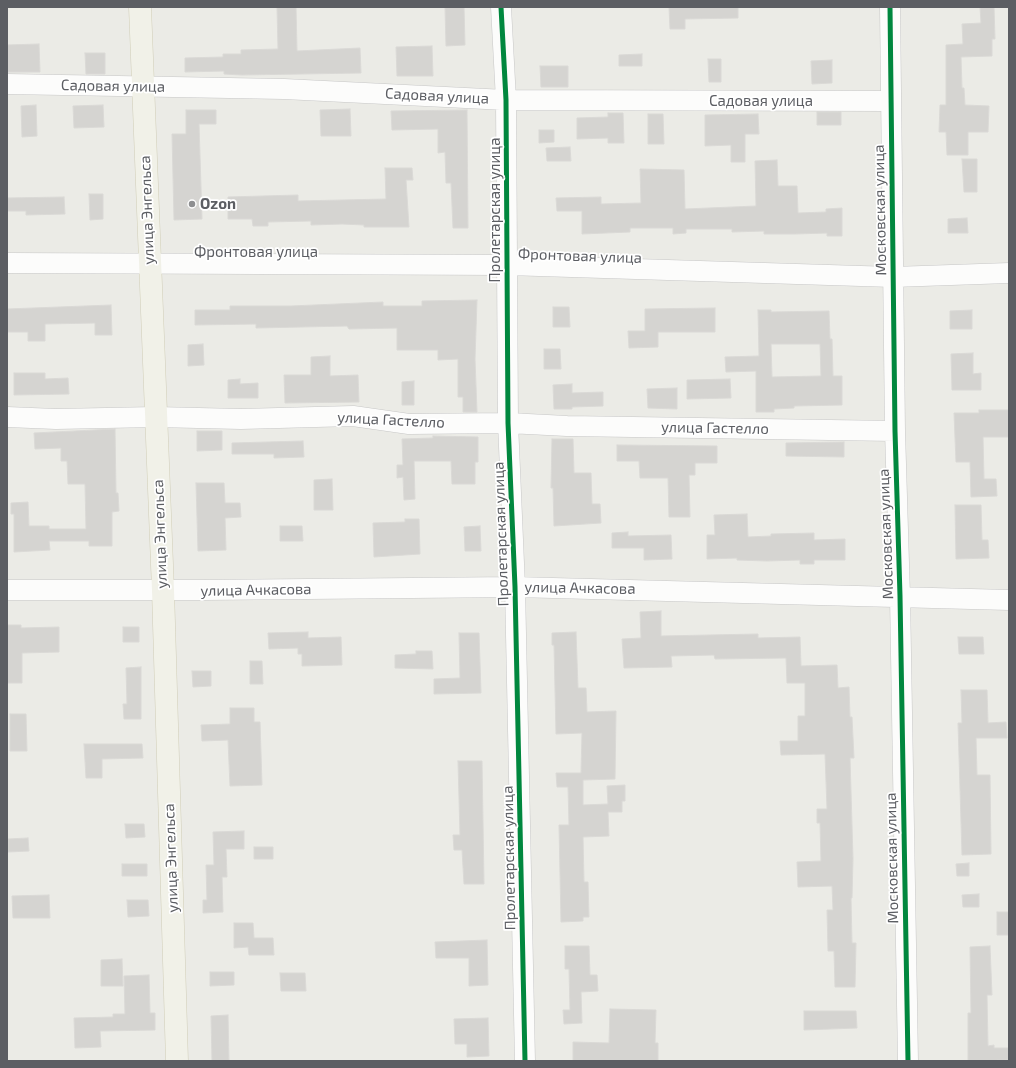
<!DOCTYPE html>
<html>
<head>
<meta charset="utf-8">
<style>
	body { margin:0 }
	#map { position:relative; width:1016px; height:1068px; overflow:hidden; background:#ebebe6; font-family:"Exo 2",sans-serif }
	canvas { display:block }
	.frame { position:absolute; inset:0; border:8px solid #5c5e63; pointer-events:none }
</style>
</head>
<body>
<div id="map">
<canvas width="1016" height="1068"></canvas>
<div class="frame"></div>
</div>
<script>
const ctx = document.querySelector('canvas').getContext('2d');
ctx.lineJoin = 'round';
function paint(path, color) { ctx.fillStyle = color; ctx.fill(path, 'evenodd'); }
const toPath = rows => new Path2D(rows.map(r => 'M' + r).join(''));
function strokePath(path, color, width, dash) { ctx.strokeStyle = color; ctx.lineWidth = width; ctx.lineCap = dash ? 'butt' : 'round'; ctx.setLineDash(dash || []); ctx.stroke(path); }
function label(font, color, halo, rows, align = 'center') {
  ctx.font = font + ' "Exo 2",sans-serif'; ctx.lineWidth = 3.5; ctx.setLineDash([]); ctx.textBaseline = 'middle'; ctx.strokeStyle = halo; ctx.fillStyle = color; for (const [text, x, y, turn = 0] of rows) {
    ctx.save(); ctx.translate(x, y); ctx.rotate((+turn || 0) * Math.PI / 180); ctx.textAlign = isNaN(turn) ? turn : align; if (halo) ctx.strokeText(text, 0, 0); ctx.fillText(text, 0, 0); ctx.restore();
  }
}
const building = toPath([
	[277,7,296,7,297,51,360,48,361,73,242,75,224,74,224,71,185,72,185,58,223,57,223,54,241,54,241,50,278,49,277,7],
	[445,7,464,7,465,45,446,46,445,7],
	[669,7,738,7,738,18,685,19,685,29,670,29,669,7],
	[980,7,994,7,995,39,992,39,992,56,961,57,962,88,964,88,965,105,989,106,988,132,968,132,968,155,947,155,946,132,939,132,940,105,946,105,946,45,963,44,962,24,981,23,980,7],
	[39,44,40,72,7,72,7,45,39,44],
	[432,46,433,76,397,76,396,47,432,46],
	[85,53,105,53,105,74,86,74,85,53],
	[642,54,642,66,619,66,619,55,642,54],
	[708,59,721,59,721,82,709,82,708,59],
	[832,60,832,83,812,84,811,61,832,60],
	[540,66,568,66,568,87,541,87,540,66],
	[36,105,37,136,22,137,21,106,36,105],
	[103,105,104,127,74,128,73,106,103,105],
	[350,109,351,136,321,136,320,110,350,109],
	[186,110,216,110,216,124,199,124,202,219,174,220,172,134,186,134,186,110],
	[467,110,468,228,453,228,451,183,446,183,445,152,438,153,438,129,392,130,391,111,467,110],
	[817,112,841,112,841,125,817,125,817,112],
	[608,113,623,113,624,143,608,143,608,138,577,139,577,118,608,117,608,113],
	[648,114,663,114,664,144,648,144,648,114],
	[758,114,759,134,745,134,745,162,731,162,731,145,705,146,705,115,758,114],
	[539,130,554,130,554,142,539,143,539,130],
	[570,147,571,161,547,161,546,148,570,147],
	[962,159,977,159,977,192,964,192,962,159],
	[777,160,778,186,797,186,798,213,826,212,826,209,842,208,842,236,827,236,827,233,795,234,764,234,764,231,732,232,732,229,686,229,686,233,673,234,673,228,630,228,630,232,582,234,582,211,557,211,556,198,601,197,601,204,641,203,640,169,684,170,685,209,756,206,755,161,777,160],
	[385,168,412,168,413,180,406,180,409,227,364,227,364,225,342,224,311,225,311,221,268,222,268,226,253,226,252,219,228,219,228,197,298,195,298,201,386,199,385,168],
	[89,194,103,194,103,219,90,220,89,194],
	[64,197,65,214,26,215,26,211,7,211,7,198,64,197],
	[967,218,968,233,948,233,948,219,967,218],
	[477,300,475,359,477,412,463,412,463,397,458,397,458,359,438,360,438,350,397,350,397,328,349,329,347,326,256,328,256,324,195,325,195,310,230,310,230,306,291,306,383,302,383,306,422,306,422,301,477,300],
	[111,305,112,335,95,335,95,323,45,324,45,341,28,341,28,332,7,332,7,309,111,305],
	[553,307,569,307,570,327,553,327,553,307],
	[715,308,715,332,658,332,658,347,629,348,628,331,645,331,645,309,715,308],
	[758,310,771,310,771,312,829,311,830,339,832,339,833,376,842,376,842,405,794,406,794,408,774,409,774,412,756,412,756,371,726,372,725,357,759,356,758,310],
	[771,344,820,344,821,376,772,377,771,344],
	[972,310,972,329,950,329,950,311,972,310],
	[203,344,204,365,188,366,188,345,203,344],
	[544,349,560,349,561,369,544,369,544,349],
	[973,353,973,374,981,373,981,390,952,390,951,354,973,353],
	[330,356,330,376,358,375,359,402,285,403,284,375,311,375,311,357,330,356],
	[14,373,45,373,45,379,68,378,69,394,14,395,14,373],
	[240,379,240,384,258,383,258,398,228,398,228,380,240,379],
	[730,379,731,398,687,399,687,380,730,379],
	[414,381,414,405,402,405,402,382,414,381],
	[572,384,572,393,603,392,603,406,572,407,572,409,554,409,553,385,572,384],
	[677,388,677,409,648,408,647,389,677,388],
	[979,410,1009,410,1009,437,983,437,984,479,996,479,997,496,971,497,970,462,956,462,954,413,979,413,979,410],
	[115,429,116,493,118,493,119,511,112,512,112,546,89,546,89,541,49,541,50,550,14,552,14,514,11,514,11,503,28,502,29,526,49,526,49,529,86,529,85,484,68,484,67,461,61,461,61,448,35,449,34,433,115,429],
	[197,431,222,431,222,450,197,451,197,431],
	[433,436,478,437,478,462,475,462,475,484,452,484,451,461,414,461,415,499,404,500,403,477,397,478,397,465,403,465,402,439,433,438,433,436],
	[552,439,573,439,574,473,591,473,592,504,600,504,601,523,554,526,553,488,551,488,552,439],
	[303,441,304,457,274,458,274,454,232,454,232,443,303,441],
	[844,442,844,457,786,456,786,443,844,442],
	[617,445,717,446,717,463,695,463,695,475,689,475,690,517,669,517,668,478,640,478,639,461,617,461,617,445],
	[332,479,333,510,314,510,314,480,332,479],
	[196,483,224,483,225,503,240,503,241,517,225,518,226,550,198,551,196,483],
	[955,505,981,505,982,540,988,540,989,558,956,559,955,505],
	[747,514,748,537,771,536,771,534,814,533,814,540,845,539,845,560,814,560,814,564,800,564,800,560,767,561,737,560,737,558,707,559,707,535,715,535,714,515,747,514],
	[405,519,419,519,420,554,374,557,373,523,405,522,405,519],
	[280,526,302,526,303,541,280,541,280,526],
	[480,526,481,551,465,551,464,527,480,526],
	[628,532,628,536,671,535,672,559,644,560,644,548,612,548,612,533,628,532],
	[661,611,661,636,758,634,758,638,800,637,801,666,837,665,838,688,849,687,850,717,852,717,854,758,850,758,853,859,852,898,851,898,852,943,856,943,855,987,835,987,834,951,828,951,827,910,833,910,832,886,798,887,797,862,821,861,820,823,817,823,817,809,827,809,825,754,781,755,780,741,798,741,798,716,805,716,805,683,787,683,786,658,715,659,714,655,671,656,672,667,624,668,622,639,641,638,640,612,661,611],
	[7,625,21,625,21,628,59,627,59,652,22,653,22,683,7,683,7,625],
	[123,627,139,627,139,642,123,642,123,627],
	[308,632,308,638,341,637,342,665,302,666,302,654,298,654,298,648,269,649,268,633,308,632],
	[576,632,578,688,586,688,587,712,616,711,615,779,583,780,583,805,608,804,607,786,625,785,625,801,622,801,622,812,608,812,609,836,583,837,584,882,588,882,589,917,583,917,583,921,561,922,559,825,569,825,568,787,557,787,556,773,581,773,582,733,556,734,554,645,552,645,552,633,576,632],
	[459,633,479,633,481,693,434,694,434,679,460,678,459,633],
	[958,637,983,637,984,654,959,654,958,637],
	[416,651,432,651,433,669,395,668,395,655,416,654,416,651],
	[250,661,262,661,263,684,250,684,250,661],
	[141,667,141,719,124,719,123,704,127,704,126,668,141,667],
	[192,671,211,671,211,686,193,687,192,671],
	[961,690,987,690,988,723,1006,722,1007,738,976,738,977,775,990,775,991,854,962,855,958,723,962,723,961,690],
	[230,708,254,708,254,722,260,722,262,785,230,786,228,740,202,741,201,725,230,724,230,708],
	[10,714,26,714,27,751,10,751,10,714],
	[84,744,142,744,143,758,102,759,102,778,86,778,84,744],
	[458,761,482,761,484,884,464,884,462,850,454,850,453,835,460,835,458,761],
	[125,824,144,824,145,837,126,838,125,824],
	[244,831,244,849,226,849,227,877,222,877,223,912,203,913,203,900,207,900,206,865,214,865,213,832,244,831],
	[28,838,29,851,8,852,8,839,28,838],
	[254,847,273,847,273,859,254,859,254,847],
	[969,863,969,876,957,876,956,864,969,863],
	[122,864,147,864,147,876,122,876,122,864],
	[979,894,979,907,963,907,962,895,979,894],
	[49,895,50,918,13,918,12,896,49,895],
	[127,900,148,900,149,916,128,917,127,900],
	[997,912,1009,912,1009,935,997,935,997,912],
	[234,923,253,923,254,938,273,938,274,955,249,955,248,947,234,948,234,923],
	[487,940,488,985,469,986,469,958,436,958,435,942,487,940],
	[565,946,589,946,590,975,597,975,598,991,581,992,582,1023,564,1024,563,1010,570,1010,569,969,565,969,565,946],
	[990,946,992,995,987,995,988,1046,994,1045,994,1048,1009,1048,1009,1060,968,1061,968,1013,971,1013,970,947,990,946],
	[122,959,123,986,101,986,101,960,122,959],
	[210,972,234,972,234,985,210,986,210,972],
	[280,973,305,973,306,991,281,991,280,973],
	[149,975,150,1013,155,1013,155,1030,100,1031,101,1047,75,1048,74,1018,113,1017,113,1014,125,1014,124,976,149,975],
	[610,1009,656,1010,655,1043,658,1043,658,1061,573,1061,573,1042,609,1043,610,1009],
	[804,1011,856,1011,857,1028,804,1030,804,1011],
	[228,1015,229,1061,212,1061,211,1016,228,1015],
	[488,1018,489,1056,467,1057,467,1044,455,1044,454,1019,488,1018]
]);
paint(building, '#d5d4d1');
strokePath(building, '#dad9d6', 1);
const minor = toPath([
	[501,7,506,100,508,423,515,587,525,1061],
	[890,7,895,431,900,596,908,1061],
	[7,84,284,89,506,100,891,101],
	[7,263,507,265,893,277,1009,273],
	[7,417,56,419,155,417,241,419,353,416,409,424,508,423,567,426,895,431],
	[7,590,204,590,515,587,1009,600]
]);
const major = toPath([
	[140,7,163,590,177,1061]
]);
strokePath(minor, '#c7c7c7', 21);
strokePath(major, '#d0cdb7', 23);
strokePath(minor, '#fcfcfb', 20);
strokePath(major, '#f1f1e8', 22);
strokePath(toPath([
	[501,7,506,100,508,423,515,587,525,1061],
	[890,7,895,431,900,596,908,1061]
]), '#00873e', 5);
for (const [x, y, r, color] of [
	[192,204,4,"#8e8f91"]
]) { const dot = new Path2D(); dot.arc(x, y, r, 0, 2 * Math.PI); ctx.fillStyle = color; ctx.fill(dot); strokePath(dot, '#fff', 1.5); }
label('15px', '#5c5e63', '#fff', [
	["Садовая улица",113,86,1],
	["Садовая улица",437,96,3],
	["Садовая улица",761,101],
	["улица Энгельса",147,210,-92],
	["Пролетарская улица",495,210,-90],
	["Московская улица",880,210,-91],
	["Фронтовая улица",256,252],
	["Фронтовая улица",580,256,2],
	["улица Гастелло",391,420,3],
	["улица Гастелло",715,428,1],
	["улица Энгельса",160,534,-92],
	["Пролетарская улица",501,534,-92],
	["Московская улица",886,534,-92],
	["улица Ачкасова",580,588,1],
	["улица Ачкасова",256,590,-1],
	["улица Энгельса",171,858,-92],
	["Пролетарская улица",509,858,-91],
	["Московская улица",892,858,-91]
]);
label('bold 15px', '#5c5e63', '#fff', [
	["Ozon",200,204]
], 'left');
</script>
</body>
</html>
